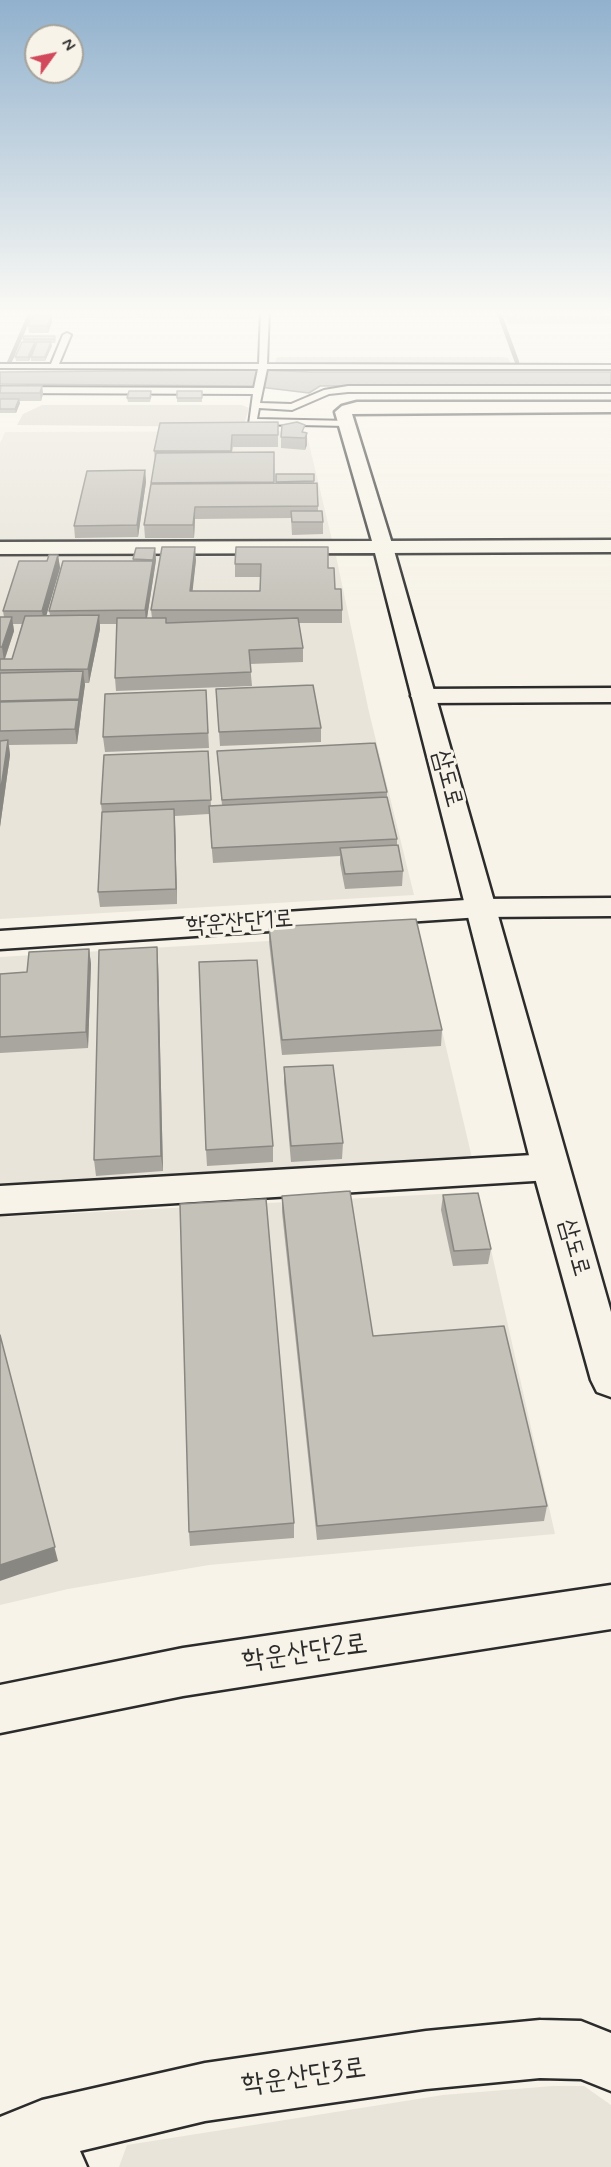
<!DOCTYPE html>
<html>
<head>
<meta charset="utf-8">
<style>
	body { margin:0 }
	#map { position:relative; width:611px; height:2167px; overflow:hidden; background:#f7f3e8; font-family:Mynerve,sans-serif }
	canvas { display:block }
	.north { position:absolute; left:24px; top:24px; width:60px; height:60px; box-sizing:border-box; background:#f7f3e8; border:2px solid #a5a39c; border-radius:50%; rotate:57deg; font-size:16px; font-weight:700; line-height:24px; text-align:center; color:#2b2b2b }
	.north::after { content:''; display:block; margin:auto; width:21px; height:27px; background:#d1495b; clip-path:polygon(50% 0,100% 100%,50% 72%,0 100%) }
</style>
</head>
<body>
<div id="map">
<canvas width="611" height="2167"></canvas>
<div class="north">N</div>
</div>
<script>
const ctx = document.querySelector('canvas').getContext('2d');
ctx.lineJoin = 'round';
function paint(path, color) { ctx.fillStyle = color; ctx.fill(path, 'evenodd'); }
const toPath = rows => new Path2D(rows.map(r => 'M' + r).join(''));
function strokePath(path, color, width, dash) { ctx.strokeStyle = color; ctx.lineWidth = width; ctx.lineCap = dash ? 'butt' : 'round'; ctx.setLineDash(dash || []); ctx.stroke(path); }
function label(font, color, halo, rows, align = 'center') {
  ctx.font = font + ' Mynerve,"Poor Story",sans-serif'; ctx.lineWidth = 6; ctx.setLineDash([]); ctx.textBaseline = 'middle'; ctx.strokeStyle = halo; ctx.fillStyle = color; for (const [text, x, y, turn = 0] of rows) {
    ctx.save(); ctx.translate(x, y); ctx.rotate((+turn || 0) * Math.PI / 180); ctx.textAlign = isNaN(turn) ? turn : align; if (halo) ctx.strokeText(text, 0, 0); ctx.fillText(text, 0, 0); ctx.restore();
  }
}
paint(toPath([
	[306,431,332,540,0,540,0,443,5,432],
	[336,556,369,712,414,895,0,919,0,557],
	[419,932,472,1158,0,1184,0,957],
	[478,1192,555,1534,209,1565,68,1589,0,1605,0,1217],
	[553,2086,584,2086,611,2105,611,2167,119,2167,127,2145,443,2095]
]), '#e8e4da');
paint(toPath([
	[38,312,252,312,256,313,256,318,252,319,32,318],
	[517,314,609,315,611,315,611,324,508,324,505,315],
	[279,357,502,357,508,358,511,364,279,365,275,363,276,358],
	[42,405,242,405,249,408,244,425,235,427,17,425,23,414]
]), '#dad6cc');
const water = toPath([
	[255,370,311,372,611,372,611,385,320,386,309,393,251,386,0,384,0,372,255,370]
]);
paint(water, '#afaca4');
strokePath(water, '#7a7874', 1.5);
strokePath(toPath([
	[498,310,517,362],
	[9,363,32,310]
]), '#7a7874', 4.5);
const service = toPath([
	[261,310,269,310,267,364,611,365,611,369,267,369,260,403,291,404,324,390,348,386,611,386,611,392,348,392,329,394,292,410,259,408,257,419,350,421,352,423,347,426,249,424,253,394,0,393,0,387,254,388,258,369,0,368,0,364,51,364,63,335,67,333,71,335,59,364,259,364,261,310]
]);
const minor = toPath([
	[611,540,611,552,383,553,373,547,383,541,611,540],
	[611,688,611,702,423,703,415,701,411,696,415,691,423,689,611,688],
	[611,898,611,916,481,917,0,949,0,931,481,899,611,898],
	[550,1154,562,1158,568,1167,562,1176,550,1180,0,1214,0,1186,550,1154],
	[540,2020,581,2021,611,2033,611,2091,581,2079,540,2078,426,2089,205,2121,80,2151,87,2167,0,2167,0,2117,42,2100,205,2063,426,2031,540,2020]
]);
const tertiary = toPath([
	[357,402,611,402,611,412,352,414,393,547,611,1312,611,1397,597,1392,591,1380,532,1167,375,553,0,554,0,542,372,541,335,412,342,406,357,402],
	[611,1585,611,1629,183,1696,0,1733,0,1685,183,1648,611,1585]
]);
strokePath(service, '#2b2b2b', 4);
strokePath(minor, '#2b2b2b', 5);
strokePath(tertiary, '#2b2b2b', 5);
paint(service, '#f7f3e8');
paint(minor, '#f7f3e8');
paint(tertiary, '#f7f3e8');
paint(toPath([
	[52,322,48,333,29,333,28,326],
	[55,336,56,340,55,343,51,343,52,346,45,361,31,361,31,357,29,361,16,361,15,357,23,342,23,339],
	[42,386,43,394,41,401,19,401,20,403,16,413,0,413,0,388],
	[152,395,150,402,128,402,127,398],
	[202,395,202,402,177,402,177,398],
	[278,422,278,447,233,447,232,453,274,452,274,483,276,483,276,474,314,474,314,483,318,506,318,511,323,522,323,534,292,535,291,518,195,519,194,538,145,538,144,525,155,461,154,451],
	[305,433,307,433,307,445,305,450,281,448,281,437],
	[145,470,146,482,138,537,75,538,74,526],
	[236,547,328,568,342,610,342,623,299,623,303,648,303,662,250,664,252,686,116,691,115,678,117,624,100,624,100,629,89,683,85,683,77,744,9,745,10,755,0,827,0,617,4,617,3,611,47,561,58,555,60,568,46,615,50,615,49,611,133,561,133,559,155,548,156,560,147,618,152,618,151,610,196,560,192,591,260,591,261,577,235,577,235,564],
	[13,624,22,624,12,659,5,659,14,631],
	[216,689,321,728,321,742,220,746],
	[206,690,209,748,105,752,103,737],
	[208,751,211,806,222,805,217,751,387,792,387,797,397,839,397,845,403,871,402,886,345,889,340,863,340,856,213,863,209,814,175,816,177,904,100,907,98,892,102,813,101,804],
	[269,927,442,1030,441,1046,282,1055,269,942],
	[157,947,158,962,163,1171,96,1176,94,1160],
	[89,949,91,964,88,1048,0,1053,0,974,27,972],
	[284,1067,343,1143,342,1159,291,1162,284,1083],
	[273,1146,273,1162,207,1166,206,1150],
	[443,1195,491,1249,488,1264,453,1266,441,1210],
	[282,1196,373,1336,547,1506,544,1521,317,1540,282,1212],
	[294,1523,294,1538,190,1546,189,1532]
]), '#a9a69f');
paint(toPath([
	[52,315,52,322,48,333,47,326],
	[35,342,35,346,29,361,28,357],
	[51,342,52,346,45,361,45,357],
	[42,386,43,394,41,401,40,393],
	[19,399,20,403,16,413,15,409],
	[307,433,307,445,305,450,305,438],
	[145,470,146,482,138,537,137,525],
	[195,507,195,519,194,538,193,525],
	[195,547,196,560,191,605,190,591],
	[155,548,156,560,146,624,145,610],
	[58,555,60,568,44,624,42,611],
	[99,615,100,629,89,683,88,669],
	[12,617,14,631,4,661,2,647],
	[83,671,85,685,81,713,79,699],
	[79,700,81,714,77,744,75,729],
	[8,740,10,755,0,827,0,795],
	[174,809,175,824,177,904,176,889],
	[157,947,158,962,163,1171,161,1156],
	[89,949,91,964,88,1048,86,1032],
	[0,1335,58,1561,0,1581]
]), '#898782');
const building = toPath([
	[34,315,52,315,47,326,28,326,34,315],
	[24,336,55,336,54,339,23,339,24,336],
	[22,342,35,342,28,357,15,357,22,342],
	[37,342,51,342,45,357,31,357,37,342],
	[1,386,42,386,40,393,0,393,1,386],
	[129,391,151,391,150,398,127,398,129,391],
	[177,391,202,391,202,398,177,398,177,391],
	[0,399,19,399,15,409,0,409,0,399],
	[278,422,278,435,232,435,231,451,154,451,160,423,278,422],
	[297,422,305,425,302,432,307,433,305,438,281,437,282,425,297,422],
	[274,452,274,482,151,483,156,453,274,452],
	[145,470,137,525,74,526,87,471,145,470],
	[276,474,314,474,314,481,276,482,276,474],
	[317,483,318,506,195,507,193,525,144,525,151,484,317,483],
	[291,511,322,511,323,522,292,522,291,511],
	[162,547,195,547,190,591,260,591,261,564,235,564,236,547,328,547,328,568,334,568,335,589,341,589,342,610,151,610,162,547],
	[136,548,155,548,153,560,133,559,136,548],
	[49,555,58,555,42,611,3,611,19,561,47,561,49,555],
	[63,561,153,561,145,610,49,611,63,561],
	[99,615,88,669,0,670,0,659,12,659,25,616,99,615],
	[0,617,12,617,2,647,0,647,0,617],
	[117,618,166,618,166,623,298,618,303,648,249,650,251,672,115,678,117,618],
	[83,671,79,699,0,701,0,673,83,671],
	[313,685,321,728,219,732,216,689,313,685],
	[206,690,208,733,103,737,105,694,206,690],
	[79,700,75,729,0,731,0,702,79,700],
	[8,740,0,795,0,741,8,740],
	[375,743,387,792,222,800,217,751,375,743],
	[208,751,211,800,101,804,104,755,208,751],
	[387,797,397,839,212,848,209,806,387,797],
	[174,809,176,889,98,892,102,812,174,809],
	[398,845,403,871,345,874,340,848,398,845],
	[416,919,442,1030,282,1040,269,927,416,919],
	[157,947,161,1156,94,1160,99,950,157,947],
	[89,949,86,1032,0,1037,0,974,27,972,29,952,89,949],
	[257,960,273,1146,206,1150,199,962,257,960],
	[333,1065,343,1143,291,1146,284,1067,333,1065],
	[350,1191,373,1336,504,1326,547,1506,317,1526,282,1196,350,1191],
	[478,1193,491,1249,454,1251,443,1195,478,1193],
	[266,1199,294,1523,189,1532,180,1204,266,1199],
	[0,1335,55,1547,0,1565,0,1335]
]);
paint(building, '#c4c1b9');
strokePath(building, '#898782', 1.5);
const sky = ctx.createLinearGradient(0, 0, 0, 613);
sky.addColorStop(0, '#91b1cd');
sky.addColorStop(0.51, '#fbfaf5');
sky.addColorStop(1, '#fbfaf500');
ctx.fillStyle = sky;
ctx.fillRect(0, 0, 611, 613);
label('24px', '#2b2b2b', '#f7f3e8', [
	["삼도로",446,779,75],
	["학운산단1로",240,924,-4],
	["삼도로",573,1248,74]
]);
label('28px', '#2b2b2b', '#f7f3e8', [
	["학운산단2로",305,1654,-8],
	["학운산단3로",304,2078,-8]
]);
</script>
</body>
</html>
